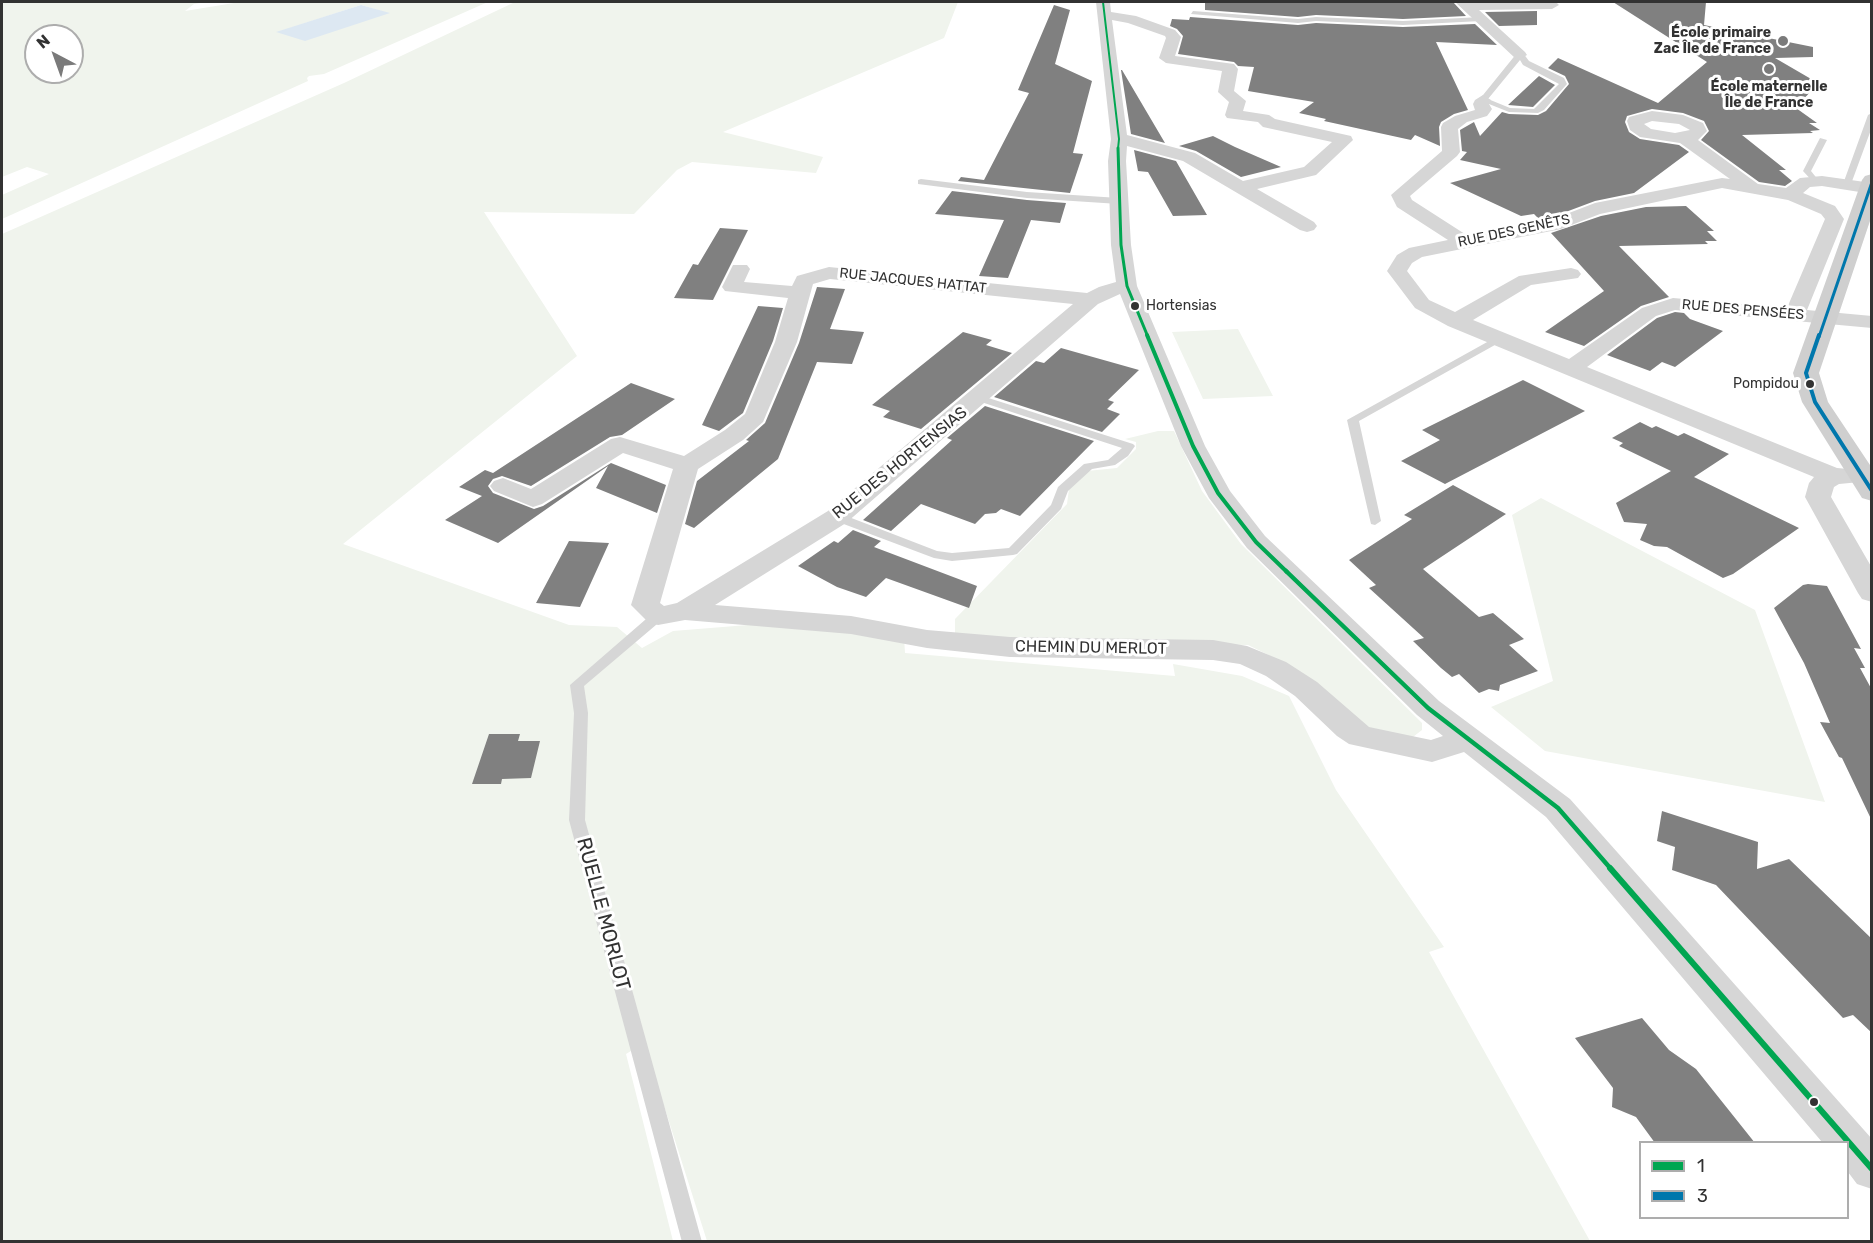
<!DOCTYPE html>
<html>
<head>
<meta charset="utf-8">
<style>
	body { margin:0 }
	#map { position:relative; width:1873px; height:1243px; overflow:hidden; background:#fff; font-family:Rubik,sans-serif }
	canvas { display:block }
	.frame { position:absolute; inset:0; border:3px solid #323232; pointer-events:none }
	.legend { position:absolute; left:1639px; top:1141px; width:210px; height:78px; box-sizing:border-box; background:#fff; border:2px solid #adadad; margin:0; padding:8px 10px; list-style:none; font-size:18px; color:#323232 }
	.legend li { display:flex; align-items:center; gap:12px; height:30px }
	.legend b { width:30px; border:2px solid #adadad }
	.north { position:absolute; left:24px; top:24px; width:60px; height:60px; box-sizing:border-box; background:#fff; border:2px solid #adadad; border-radius:50%; rotate:319deg; font-size:16px; font-weight:700; line-height:24px; text-align:center; color:#323232 }
	.north::after { content:''; display:block; margin:auto; width:21px; height:27px; background:#7a7a7a; clip-path:polygon(50% 0,100% 100%,50% 72%,0 100%) }
</style>
</head>
<body>
<div id="map">
<canvas width="1873" height="1243"></canvas>
<div class="frame"></div>
<ul class="legend">
<li><b style="height:8px;background:#00a651"></b>1</li>
<li><b style="height:8px;background:#0077ac"></b>3</li>
</ul>
<div class="north">N</div>
</div>
<script>
const ctx = document.querySelector('canvas').getContext('2d');
ctx.lineJoin = 'round';
function paint(path, color) { ctx.fillStyle = color; ctx.fill(path, 'evenodd'); }
const toPath = rows => new Path2D(rows.map(r => 'M' + r).join(''));
function strokePath(path, color, width, dash) { ctx.strokeStyle = color; ctx.lineWidth = width; ctx.lineCap = dash ? 'butt' : 'round'; ctx.setLineDash(dash || []); ctx.stroke(path); }
function label(font, color, halo, rows, align = 'center') {
  ctx.font = font + ' Rubik,sans-serif'; ctx.lineWidth = 6; ctx.setLineDash([]); ctx.textBaseline = 'middle'; ctx.strokeStyle = halo; ctx.fillStyle = color; for (const [text, x, y, turn = 0] of rows) {
    ctx.save(); ctx.translate(x, y); ctx.rotate((+turn || 0) * Math.PI / 180); ctx.textAlign = isNaN(turn) ? turn : align; if (halo) ctx.strokeText(text, 0, 0); ctx.fillText(text, 0, 0); ctx.restore();
  }
}
paint(toPath([
	[2,2,207,2,194,4,185,11,240,2,488,2,324,74,309,76,307,78,308,81,2,219,2,195,49,174,27,167,2,177],
	[361,5,388,13,278,32],
	[36,36,72,36,72,72,36,72],
	[515,2,958,2,944,38,723,132,823,157,816,173,692,162,677,170,634,214,484,212,577,356,343,544,569,625,617,627,642,648,673,631,760,624,904,637,905,653,1175,676,1173,664,1242,676,1289,696,1336,790,1444,947,1429,952,1590,1241,707,1241,644,1043,626,1054,673,1241,2,1241,2,234,344,83],
	[1238,329,1273,396,1203,399,1172,332],
	[1158,431,1174,431,1202,491,1241,544,1422,723,1422,730,1409,740,1370,731,1289,665,1248,645,992,641,955,633,955,619,1067,504,1069,489,1087,471,1117,468,1136,449,1136,442,1125,439],
	[1541,498,1755,610,1825,802,1545,751,1491,707,1553,681,1512,515]
]), '#f0f4ed');
paint(toPath([
	[361,5,390,13,305,41,276,32]
]), '#dde8f2');
paint(toPath([
	[1205,2,1453,2,1466,16,1403,19,1316,15,1298,17,1205,10],
	[1613,2,1706,2,1704,25,1813,47,1813,57,1775,58,1818,83,1796,108,1817,123,1809,123,1820,130,1810,131,1813,133,1742,135,1786,170,1779,170,1792,181,1785,186,1759,182,1701,140,1709,131,1704,121,1683,113,1652,109,1627,116,1625,122,1629,132,1640,139,1679,145,1689,152,1634,193,1595,201,1555,216,1539,219,1534,214,1521,216,1450,183,1501,169,1460,160,1467,152,1462,151,1460,130,1474,122,1480,136,1502,112,1509,114,1538,115,1546,111,1569,84,1565,76,1548,68,1558,58,1658,103,1707,62],
	[1054,5,1070,10,1055,64,1092,81,1073,153,1083,154,1070,193,958,181,961,177,984,180,1029,93,1018,90],
	[1537,11,1537,25,1499,26,1485,12],
	[1190,17,1298,25,1316,23,1403,27,1475,24,1497,45,1436,42,1468,110,1454,114,1441,122,1439,127,1440,146,1415,135,1411,140,1324,121,1326,119,1299,113,1314,102,1248,91,1254,67,1238,66,1234,62,1178,54,1183,36,1177,29,1170,26,1172,19,1189,20],
	[1121,70,1122,70,1165,143,1131,134],
	[1539,76,1555,85,1533,107,1508,105],
	[1213,136,1235,147,1281,167,1241,177,1196,151,1179,146],
	[1134,150,1176,161,1207,215,1173,216,1148,172,1138,171],
	[952,191,1027,200,1066,203,1060,223,1031,220,1008,278,979,276,1004,220,935,214],
	[1686,206,1714,231,1707,231,1717,241,1705,241,1708,244,1619,246,1669,297,1641,306,1584,346,1545,332,1604,291,1551,233,1601,216,1646,207],
	[720,228,748,230,713,300,674,298,693,264,698,265],
	[817,287,845,289,830,329,864,332,852,364,817,362,778,459,694,528,685,524,697,481,749,441,746,440,765,423,799,343],
	[758,306,783,308,773,341,743,413,719,431,702,425],
	[1675,312,1684,313,1690,319,1723,331,1675,367,1662,362,1650,371,1607,355,1657,318],
	[963,332,992,340,986,345,1012,353,921,429,883,417,890,411,872,405],
	[1061,348,1139,370,1108,400,1114,402,1107,409,1120,414,1102,432,994,397,1036,361,1044,363],
	[1523,380,1585,411,1445,484,1401,461,1440,440,1422,430],
	[631,383,675,399,622,435,610,437,531,486,502,476,493,479,488,486,493,493,534,509,543,506,611,463,666,485,657,513,596,488,608,466,498,543,445,520,482,496,459,487,485,470,493,473],
	[985,406,1094,441,1020,516,1001,509,996,513,985,514,975,524,921,504,891,531,863,520,952,440,947,438],
	[1640,422,1652,428,1656,426,1678,436,1684,433,1729,454,1694,477,1799,528,1733,574,1723,578,1667,547,1654,546,1640,540,1647,524,1624,522,1616,503,1671,471,1619,446,1623,443,1612,438],
	[1453,485,1506,514,1423,569,1479,617,1493,613,1524,639,1509,645,1538,671,1500,685,1499,691,1489,689,1479,693,1459,674,1452,677,1441,668,1413,641,1424,638,1369,588,1376,585,1349,560,1412,519,1404,515],
	[853,530,881,541,874,547,977,586,969,608,886,578,866,597,837,587,798,566,834,541,838,543],
	[569,541,609,543,580,607,536,603],
	[1808,584,1827,586,1861,649,1854,648,1865,668,1860,668,1872,690,1872,821,1842,758,1839,757,1820,722,1830,723,1804,663,1774,608,1803,585],
	[489,734,520,734,518,741,540,741,531,778,502,779,501,784,472,784],
	[1662,811,1758,842,1757,869,1789,859,1872,939,1872,1033,1853,1015,1843,1018,1716,885,1672,870,1675,847,1657,841],
	[1642,1018,1669,1050,1696,1069,1755,1143,1655,1143,1636,1117,1612,1107,1613,1088,1575,1038]
]), '#808080');
paint(toPath([
	[1193,11,1298,19,1316,17,1403,21,1481,17,1484,19,1481,21,1403,25,1316,21,1298,23,1191,14,1193,11],
	[1517,53,1523,53,1529,61,1564,78,1567,84,1544,110,1538,113,1509,112,1479,100,1517,53],
	[1520,60,1523,65,1559,84,1534,109,1510,108,1488,99,1520,60],
	[1872,113,1872,127,1851,184,1844,186,1843,184,1868,115,1872,113],
	[1820,138,1827,140,1811,171,1819,181,1815,184,1803,171,1820,138],
	[921,179,1027,192,1119,198,1123,201,1119,204,1027,198,918,184,918,180,921,179],
	[1498,336,1502,337,1502,341,1359,421,1381,521,1375,525,1371,524,1347,420,1498,336],
	[979,395,1133,444,1135,446,1128,456,1115,465,1092,469,1068,491,1061,509,1017,554,1013,555,952,561,934,558,833,520,831,517,833,514,841,514,937,551,952,553,1009,548,1051,505,1058,487,1084,464,1108,460,1122,448,975,400,974,398,979,395],
	[658,612,663,613,665,616,663,619,584,686,588,713,585,820,702,1242,682,1242,569,820,574,713,570,685,653,613,658,612]
]), '#d6d6d6');
paint(toPath([
	[1096,2,1110,2,1111,12,1136,16,1175,30,1181,37,1175,56,1234,64,1238,69,1234,91,1246,101,1243,111,1269,115,1275,119,1351,136,1353,140,1316,175,1257,189,1314,222,1317,226,1314,230,1307,232,1300,230,1183,161,1127,146,1126,161,1131,245,1137,286,1205,446,1230,491,1265,536,1439,701,1570,799,1872,1139,1872,1189,1857,1184,1848,1172,1848,1142,1822,1142,1546,817,1464,752,1432,762,1349,744,1337,736,1295,696,1266,676,1240,664,1213,660,1010,657,927,648,851,634,685,620,658,625,648,622,631,605,673,469,623,453,542,504,533,507,494,491,490,486,494,481,503,478,531,489,611,439,620,437,684,456,725,430,745,414,775,342,788,298,725,291,722,287,733,265,747,265,750,269,744,282,792,286,797,276,829,267,1087,293,1099,287,1116,282,1111,245,1108,161,1111,139,1096,2],
	[1112,20,1128,23,1165,36,1166,38,1159,58,1166,63,1222,71,1218,92,1229,102,1225,115,1227,118,1258,122,1263,127,1332,142,1304,167,1243,181,1195,153,1127,135,1112,20],
	[830,279,1073,304,828,511,677,603,664,606,660,603,698,469,743,440,763,422,797,342,813,284,830,279],
	[1120,294,1181,446,1209,498,1247,548,1417,715,1443,736,1431,740,1369,727,1317,682,1286,662,1247,646,1213,640,1010,637,927,630,851,616,715,605,846,523,1098,304,1120,294],
	[1455,2,1556,2,1559,5,1552,9,1479,10,1525,52,1527,55,1520,59,1515,58,1455,2],
	[1483,95,1491,100,1489,104,1492,109,1490,112,1487,116,1467,122,1458,129,1460,152,1457,156,1410,196,1412,200,1468,236,1556,218,1595,203,1722,178,1730,179,1680,143,1640,137,1630,130,1627,121,1629,117,1652,111,1683,115,1703,123,1707,131,1698,140,1758,184,1786,188,1800,178,1822,176,1872,183,1872,194,1822,186,1810,187,1803,193,1835,206,1844,219,1807,310,1872,316,1872,328,1675,310,1656,316,1587,367,1837,468,1871,471,1871,481,1839,484,1834,487,1831,497,1872,568,1872,602,1862,599,1858,593,1805,497,1809,483,1814,477,1448,326,1415,308,1387,271,1397,255,1409,248,1448,240,1397,207,1391,195,1442,151,1441,127,1443,123,1455,116,1475,110,1473,104,1475,100,1483,95],
	[1652,121,1679,124,1690,130,1675,133,1651,129,1644,124,1652,121],
	[1722,188,1788,200,1821,214,1825,219,1787,308,1673,298,1642,308,1569,359,1473,320,1531,285,1578,278,1581,274,1578,270,1571,268,1519,276,1455,312,1429,300,1407,271,1412,263,1422,257,1561,229,1600,214,1722,188]
]), '#d6d6d6');
paint(toPath([
	[1872,174,1872,215,1819,373,1828,402,1872,468,1872,501,1862,498,1802,402,1793,373,1862,180,1865,176,1872,174]
]), '#cfcfcf');
strokePath(toPath([
	[1103,2,1119,139,1118,149]
]), '#00a651', 2);
strokePath(toPath([
	[1118,148,1121,245,1127,286,1148,337]
]), '#00a651', 3);
strokePath(toPath([
	[1147,335,1193,446,1218,493,1256,542,1287,572]
]), '#00a651', 4);
strokePath(toPath([
	[1286,571,1428,708,1558,808,1611,869]
]), '#00a651', 4.5);
strokePath(toPath([
	[1610,868,1872,1169]
]), '#00a651', 6);
strokePath(toPath([
	[1819,337,1872,182]
]), '#0077ac', 3);
strokePath(toPath([
	[1819,335,1806,373,1815,402,1872,491]
]), '#0077ac', 4);
for (const [x, y, r, color] of [
	[1783,41,6,"#7a7a7a"],
	[1769,69,6,"#7a7a7a"],
	[1135,306,5,"#323232"],
	[1810,384,5,"#323232"],
	[1814,1102,5,"#323232"]
]) { const dot = new Path2D(); dot.arc(x, y, r, 0, 2 * Math.PI); ctx.fillStyle = color; ctx.fill(dot); strokePath(dot, '#fff', 2); }
label('bold 14px', '#323232', '#fff', [
	["École primaire",1771,33],
	["Zac Île de France",1771,49],
	["École maternelle",1769,87,"center"],
	["Île de France",1769,103,"center"]
], 'right');
label('14px', '#323232', '#fff', [
	["RUE DES GENÊTS",1514,231,-12],
	["RUE JACQUES HATTAT",913,281,6],
	["RUE DES PENSÉES",1743,310,5]
]);
label('14px', '#323232', '#fff', [
	["Hortensias",1146,306],
	["Pompidou",1799,384,"right"]
], 'left');
label('16px', '#323232', '#fff', [
	["RUE DES HORTENSIAS",900,463,-39],
	["CHEMIN DU MERLOT",1091,648,1]
]);
label('20px', '#323232', '#fff', [
	["RUELLE MORLOT",603,914,75]
]);
</script>
</body>
</html>
